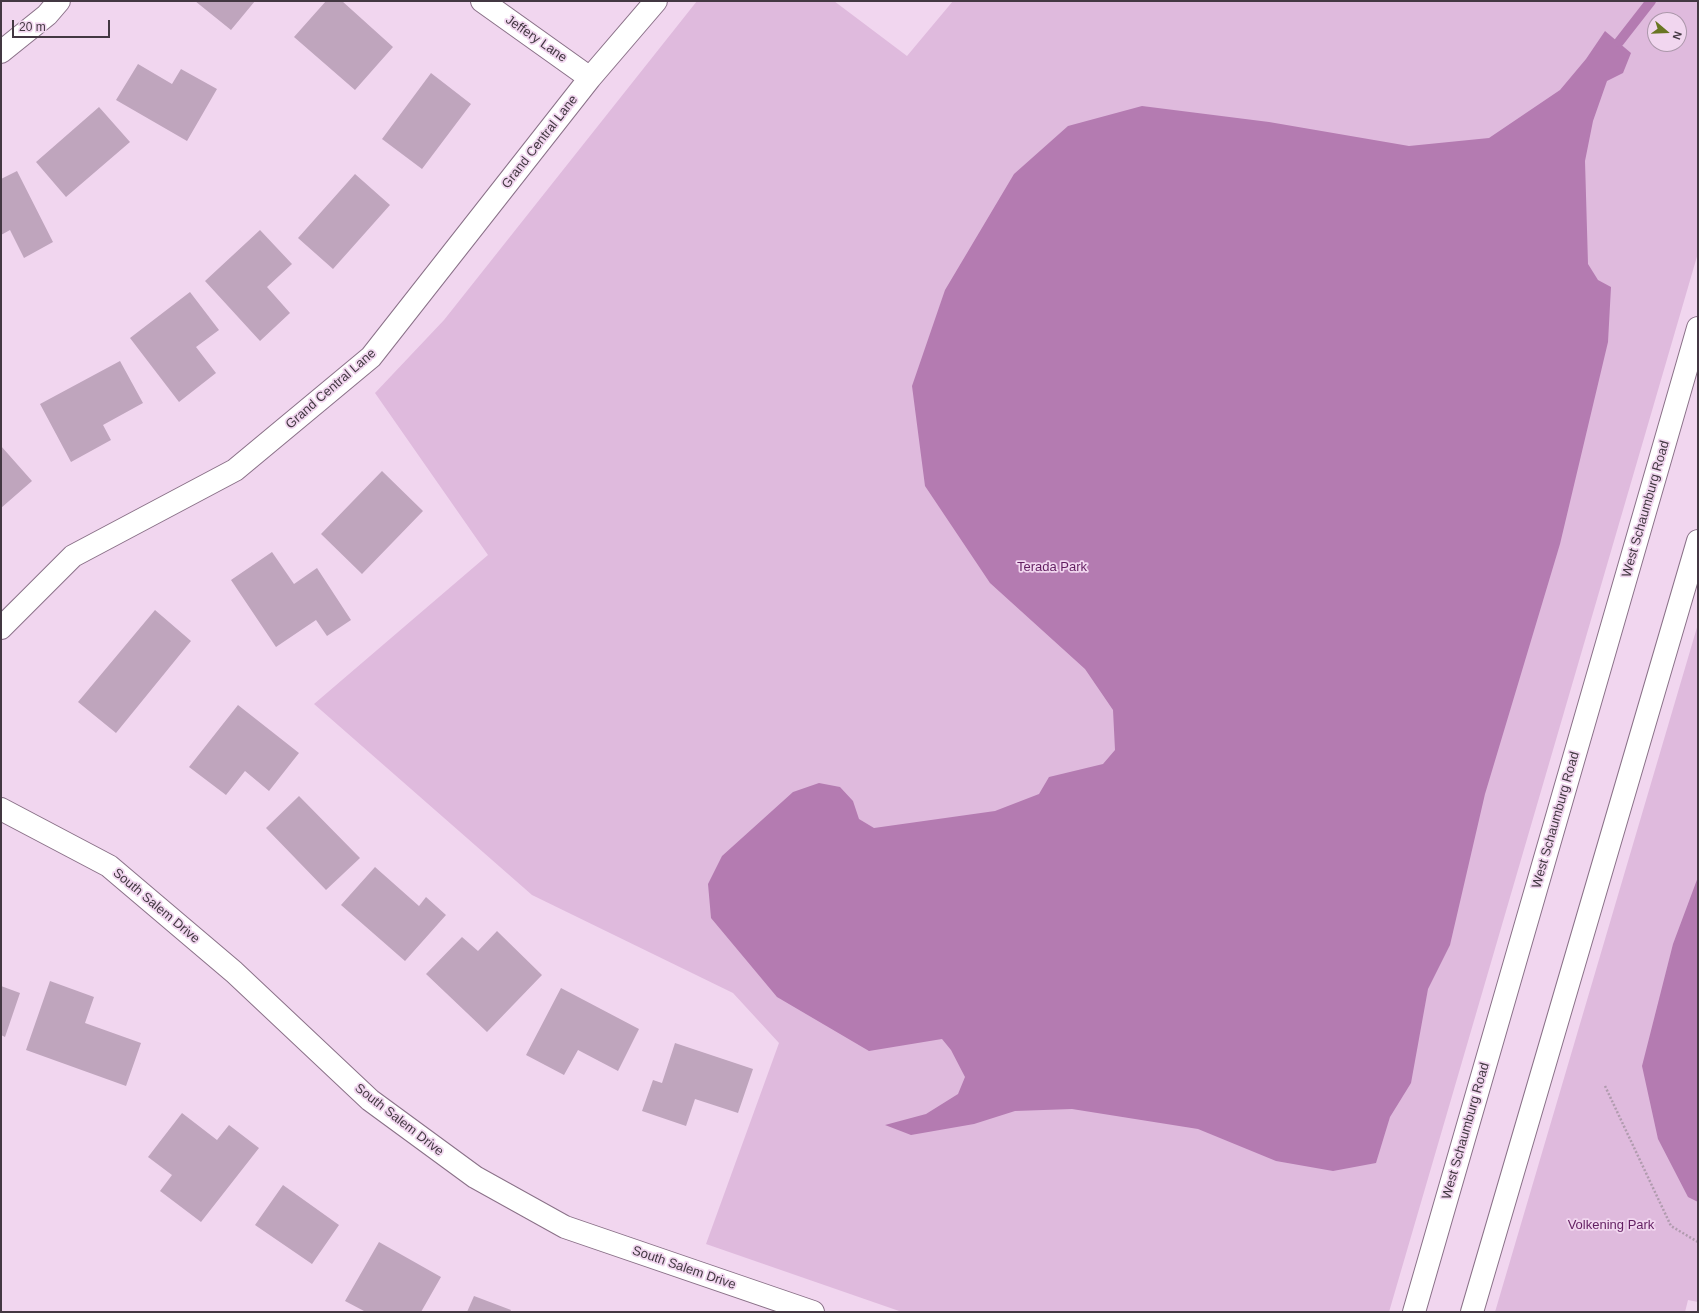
<!DOCTYPE html>
<html>
<head>
<meta charset="utf-8">
<style>
	body { margin:0 }
	#map { position:relative; width:1699px; height:1313px; overflow:hidden; background:#f1d6ef; font-family:Helvetica,sans-serif }
	canvas { display:block }
	.frame { position:absolute; inset:0; border:2px solid #433842; pointer-events:none }
	.north { position:absolute; left:1647px; top:12px; width:40px; height:40px; box-sizing:border-box; background:#f1d6ef; border:1px solid #ab97aa; border-radius:50%; rotate:109deg; font-size:11px; font-weight:700; line-height:16px; text-align:center; color:#433842 }
	.north::after { content:''; display:block; margin:auto; width:14px; height:18px; background:#697623; clip-path:polygon(50% 0,100% 100%,50% 72%,0 100%) }
	.scale { position:absolute; left:12px; top:20px; width:98px; height:18px; box-sizing:border-box; border:2px solid #433842; border-top:0; padding-left:5px; font-size:12px; line-height:14px; white-space:nowrap; color:#433842; -webkit-text-stroke:3px #f1d6ef; paint-order:stroke }
</style>
</head>
<body>
<div id="map">
<canvas width="1699" height="1313"></canvas>
<div class="frame"></div>
<div class="north">N</div>
<div class="scale">20 m</div>
</div>
<script>
const ctx = document.querySelector('canvas').getContext('2d');
ctx.lineJoin = 'round';
function paint(path, color) { ctx.fillStyle = color; ctx.fill(path, 'evenodd'); }
const toPath = rows => new Path2D(rows.map(r => 'M' + r).join(''));
function strokePath(path, color, width, dash) { ctx.strokeStyle = color; ctx.lineWidth = width; ctx.lineCap = dash ? 'butt' : 'round'; ctx.setLineDash(dash || []); ctx.stroke(path); }
function label(font, color, halo, rows, align = 'center') {
  ctx.font = font + ' Helvetica,sans-serif'; ctx.lineWidth = 3.5; ctx.setLineDash([]); ctx.textBaseline = 'middle'; ctx.strokeStyle = halo; ctx.fillStyle = color; for (const [text, x, y, turn = 0] of rows) {
    ctx.save(); ctx.translate(x, y); ctx.rotate((+turn || 0) * Math.PI / 180); ctx.textAlign = isNaN(turn) ? turn : align; if (halo) ctx.strokeText(text, 0, 0); ctx.fillText(text, 0, 0); ctx.restore();
  }
}
paint(toPath([
	[697,1,834,1,907,56,953,1,1698,1,1698,253,1389,1312,902,1312,706,1244,779,1043,733,993,532,895,314,704,488,555,375,393,444,320],
	[1655,20,1679,20,1679,44,1655,44],
	[1698,624,1698,1302,1688,1300,1685,1312,1495,1312]
]), '#dfbadd');
paint(toPath([
	[1605,31,1631,53,1623,73,1607,81,1593,121,1585,161,1588,264,1598,280,1611,287,1608,342,1560,544,1485,794,1450,945,1428,989,1411,1083,1390,1117,1376,1163,1333,1171,1276,1161,1198,1129,1072,1109,1015,1111,974,1124,911,1135,885,1125,926,1114,958,1094,965,1077,951,1050,942,1039,869,1051,777,997,711,918,708,884,722,856,793,792,819,783,840,787,853,801,859,819,874,828,995,811,1039,794,1049,777,1103,764,1115,750,1113,710,1085,669,990,583,925,486,912,386,945,290,1014,174,1068,126,1142,106,1269,122,1409,146,1489,138,1560,90,1586,59],
	[1698,877,1698,1202,1688,1197,1658,1139,1642,1066,1673,944]
]), '#b47bb1');
strokePath(toPath([
	[1619,42,1651,1]
]), '#b47bb1', 10);
paint(toPath([
	[195,1,255,1,231,30],
	[326,1,342,1,393,47,355,90,294,37],
	[138,64,172,84,181,69,217,89,187,141,116,100],
	[431,73,471,104,422,169,382,139],
	[99,107,130,142,66,197,36,162],
	[17,171,53,242,24,258,10,230,1,235,1,179],
	[355,174,390,205,333,269,298,238],
	[260,230,292,264,267,287,290,313,260,341,205,281],
	[190,292,219,330,196,347,216,373,179,402,130,338],
	[120,361,143,403,103,425,111,440,71,462,40,404],
	[1,446,32,481,1,508],
	[382,471,423,511,362,574,321,534],
	[272,552,294,584,317,568,351,620,327,636,316,620,276,647,231,580],
	[155,610,191,641,116,733,78,702],
	[238,705,299,753,269,791,245,771,226,795,189,767],
	[299,796,360,858,326,890,266,828],
	[375,867,419,906,426,897,446,915,405,961,341,905],
	[497,931,542,975,487,1032,426,974,462,937,478,951],
	[50,981,94,997,85,1023,141,1043,126,1086,26,1050],
	[1,986,20,993,5,1037,1,1035],
	[561,988,639,1029,618,1071,578,1050,564,1075,526,1055],
	[675,1043,753,1069,738,1113,695,1099,686,1126,642,1111,653,1080,662,1083],
	[182,1113,217,1140,229,1125,259,1148,201,1222,160,1191,172,1175,148,1157],
	[283,1185,339,1225,312,1264,255,1225],
	[379,1242,441,1277,421,1312,363,1312,364,1311,345,1301],
	[474,1296,511,1310,510,1312,467,1312]
]), '#bfa5bd');
const minor = toPath([
	[482,1,590,78],
	[1,52,47,15,59,1],
	[1,628,73,556,235,470,371,357,590,78,656,1],
	[1,809,109,866,234,972,370,1100,475,1177,565,1227,813,1312]
]);
const major = toPath([
	[1414,1312,1698,328],
	[1472,1312,1698,541]
]);
strokePath(minor, '#8a7188', 24);
strokePath(major, '#8a7188', 24);
strokePath(toPath([
	[1605,1086,1671,1226,1698,1242]
]), '#b09bae', 2.5, [2, 2]);
strokePath(minor, '#fff', 22);
strokePath(major, '#fff', 22);
label('13px', '#433842', '#f1d6ef', [
	["Jeffery Lane",536,39,35],
	["Grand Central Lane",540,142,-52],
	["Grand Central Lane",331,389,-41],
	["West Schaumburg Road",1646,509,-74],
	["West Schaumburg Road",1556,820,-74],
	["South Salem Drive",156,906,40],
	["South Salem Drive",399,1120,38],
	["West Schaumburg Road",1466,1131,-74],
	["South Salem Drive",684,1268,19]
]);
label('13px', '#621e61', '#f1d6ef', [
	["Terada Park",1052,567],
	["Volkening Park",1611,1225]
]);
</script>
</body>
</html>
